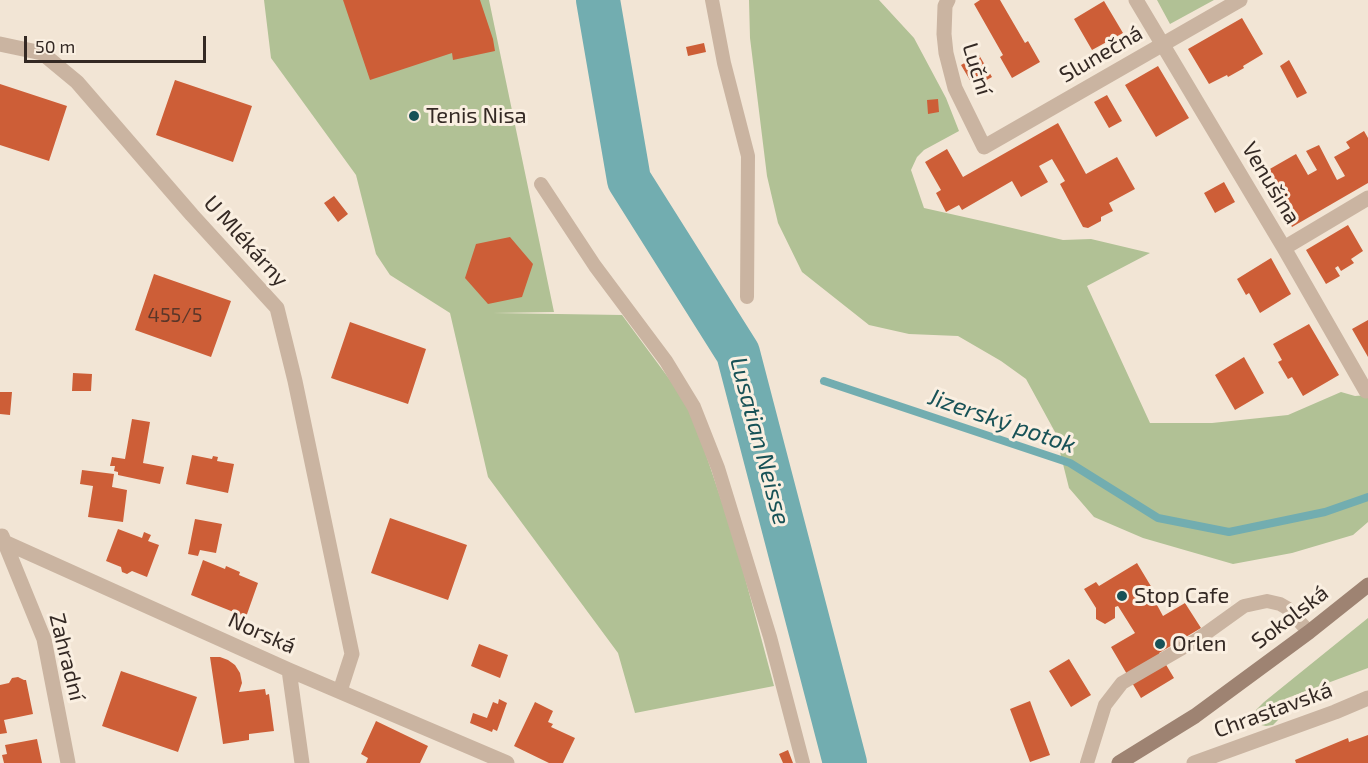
<!DOCTYPE html>
<html>
<head>
<meta charset="utf-8">
<style>
	body { margin:0 }
	#map { position:relative; width:1368px; height:763px; overflow:hidden; background:#f2e5d5; font-family:"Exo 2",sans-serif }
	canvas { display:block }
	.scale { position:absolute; left:24px; top:36px; width:182px; height:27px; box-sizing:border-box; border:3px solid #342924; border-top:0; padding-left:8px; font-size:18px; line-height:21px; white-space:nowrap; color:#342924; -webkit-text-stroke:4px #faefe1; paint-order:stroke }
</style>
</head>
<body>
<div id="map">
<canvas width="1368" height="763"></canvas>
<div class="scale">50 m</div>
</div>
<script>
const ctx = document.querySelector('canvas').getContext('2d');
ctx.lineJoin = 'round';
function paint(path, color) { ctx.fillStyle = color; ctx.fill(path, 'evenodd'); }
const toPath = rows => new Path2D(rows.map(r => 'M' + r).join(''));
function strokePath(path, color, width, dash) { ctx.strokeStyle = color; ctx.lineWidth = width; ctx.lineCap = dash ? 'butt' : 'round'; ctx.setLineDash(dash || []); ctx.stroke(path); }
function label(font, color, halo, rows, align = 'center') {
  ctx.font = font + ' "Exo 2",sans-serif'; ctx.lineWidth = 6; ctx.setLineDash([]); ctx.textBaseline = 'middle'; ctx.strokeStyle = halo; ctx.fillStyle = color; for (const [text, x, y, turn = 0] of rows) {
    ctx.save(); ctx.translate(x, y); ctx.rotate((+turn || 0) * Math.PI / 180); ctx.textAlign = isNaN(turn) ? turn : align; if (halo) ctx.strokeText(text, 0, 0); ctx.fillText(text, 0, 0); ctx.restore();
  }
}
paint(toPath([
	[264,0,489,0,554,312,493,313,622,315,690,407,736,544,774,686,635,713,618,653,488,477,450,313,390,275,376,254,356,175,271,58],
	[749,0,879,0,914,38,946,98,959,131,924,150,917,157,911,170,924,208,991,223,1063,240,1091,239,1150,253,1087,286,1150,423,1212,423,1288,415,1341,392,1355,396,1368,395,1368,522,1353,535,1292,553,1233,564,1143,538,1094,517,1069,488,1055,432,1026,379,1001,361,958,336,909,334,869,325,802,272,778,223,767,176,750,38],
	[1157,0,1214,0,1170,24],
	[1368,618,1368,668,1290,697,1285,701,1278,720,1273,725,1266,726,1261,725,1256,721,1255,716,1256,710,1264,702]
]), '#b1c195');
strokePath(toPath([
	[824,381,1070,463,1158,518,1229,532,1325,512,1368,497]
]), '#72adb0', 8);
strokePath(toPath([
	[598,0,629,180,738,353,845,763]
]), '#72adb0', 44);
paint(toPath([
	[343,0,480,0,493,39,495,51,453,60,452,53,370,80],
	[980,0,1000,0,1025,43,1028,41,1040,62,1012,78,1000,57,1003,55,974,4],
	[1104,1,1123,33,1092,50,1074,19],
	[1242,18,1263,54,1243,66,1244,68,1228,77,1227,75,1209,84,1188,49],
	[704,43,706,52,688,56,686,47],
	[979,55,992,77,974,87,961,65],
	[1289,60,1307,93,1297,98,1280,66],
	[1158,66,1189,118,1156,137,1125,85],
	[175,80,252,106,233,162,156,135],
	[0,84,67,106,49,161,0,145],
	[1107,95,1122,121,1109,128,1094,102],
	[938,99,939,112,928,114,927,100],
	[1058,123,1086,174,1117,157,1135,189,1109,203,1113,211,1101,217,1101,221,1088,228,1083,227,1060,184,1065,181,1052,159,1039,166,1048,182,1021,197,1012,181,962,210,959,205,946,212,936,193,941,190,925,162,947,149,963,177],
	[1364,131,1368,138,1368,183,1292,227,1261,174,1296,154,1308,175,1317,170,1306,151,1319,145,1337,180,1345,176,1334,157,1350,148,1346,142],
	[1224,182,1235,202,1215,213,1204,193],
	[334,196,348,214,338,222,324,203],
	[1348,225,1363,251,1351,259,1354,263,1341,271,1338,266,1335,268,1340,276,1326,284,1306,250],
	[510,237,533,264,522,297,488,304,465,278,476,244],
	[1271,258,1291,294,1260,313,1249,293,1246,295,1237,279],
	[154,274,231,301,211,357,135,330],
	[1368,320,1368,357,1352,329],
	[350,322,426,349,408,404,331,378],
	[1309,324,1339,375,1303,396,1292,377,1288,379,1278,362,1282,360,1273,344],
	[1244,357,1264,393,1235,410,1215,375],
	[73,373,92,374,91,391,72,391],
	[0,392,12,392,10,415,0,414],
	[132,419,150,422,143,463,164,467,160,484,118,475,118,472,114,471,115,466,110,466,112,457,125,459],
	[192,455,212,459,213,456,218,457,217,461,234,464,228,493,186,484],
	[82,470,114,474,112,487,127,490,123,522,88,517,93,486,80,484],
	[390,518,467,545,448,600,371,573],
	[195,519,222,524,216,553,200,550,198,556,188,554],
	[118,529,142,538,144,532,151,535,148,541,159,545,147,577,132,571,127,574,122,572,121,567,106,561],
	[203,560,225,569,226,566,240,572,239,575,258,583,246,617,191,595],
	[1137,563,1161,603,1157,605,1163,616,1185,603,1201,628,1159,653,1174,678,1141,698,1111,647,1135,633,1118,606,1115,607,1115,618,1105,624,1096,619,1096,608,1084,589,1096,582,1099,586],
	[479,644,508,655,500,678,471,666],
	[210,657,220,657,228,660,235,665,240,673,242,683,239,692,265,689,266,695,269,694,274,731,249,734,249,740,223,744],
	[1069,659,1091,695,1071,707,1049,671],
	[121,671,197,697,178,752,102,726],
	[18,677,24,680,26,680,33,714,4,720,7,733,0,734,0,685,9,683,12,678],
	[499,699,507,703,497,731,493,729,492,732,470,723,473,713,487,718,493,702,498,704],
	[1030,701,1050,755,1030,762,1010,709],
	[535,702,553,711,548,722,553,724,551,727,575,738,563,763,549,763,514,746],
	[376,721,428,746,420,763,366,763,368,758,361,754],
	[1368,735,1368,763,1296,763,1295,760,1348,738,1349,742],
	[37,739,42,763,4,763,2,755,7,754,5,745],
	[788,750,793,763,783,763,779,754]
]), '#cd5e37');
strokePath(toPath([
	[712,0,724,63,748,156,747,297],
	[541,184,595,266,666,361,694,407,718,468,770,637,803,763],
	[1087,763,1105,705,1122,683,1198,639,1244,606,1267,601,1280,604,1287,608,1309,632]
]), '#cab4a1', 14);
strokePath(toPath([
	[948,0,945,6,944,34,946,53,955,88,984,147,1240,0],
	[1136,0,1284,248,1366,391],
	[0,44,42,53,77,82,192,215,277,308,295,381,352,654,340,691],
	[1284,248,1368,198],
	[2,536,44,639,68,763],
	[0,540,289,670,507,763],
	[289,670,302,763],
	[1194,763,1335,712,1368,698]
]), '#cab4a1', 15);
strokePath(toPath([
	[1119,763,1195,716,1309,632,1368,585]
]), '#9e8372', 15);
for (const [x, y, r, color] of [
	[414,116,6,"#185257"],
	[1122,596,6,"#185257"],
	[1160,644,6,"#185257"]
]) { const dot = new Path2D(); dot.arc(x, y, r, 0, 2 * Math.PI); ctx.fillStyle = color; ctx.fill(dot); strokePath(dot, '#faefe1', 2); }
label('20px', '#5a3629', null, [
	["455/5",175,315]
]);
label('22px', '#342924', '#faefe1', [
	["Slunečná",1101,54,-30],
	["Luční",977,69,73],
	["Venušina",1271,183,59],
	["U Mlékárny",246,241,48],
	["Sokolská",1290,617,-37],
	["Norská",262,633,24],
	["Zahradní",67,657,76],
	["Chrastavská",1273,710,-20]
]);
label('22px', '#342924', '#faefe1', [
	["Tenis Nisa",426,116],
	["Stop Cafe",1134,596],
	["Orlen",1172,644]
], 'left');
label('italic 24px', '#185257', '#faefe1', [
	["Jizerský potok",1002,421,19],
	["Lusatian Neisse",760,441,75]
]);
</script>
</body>
</html>
